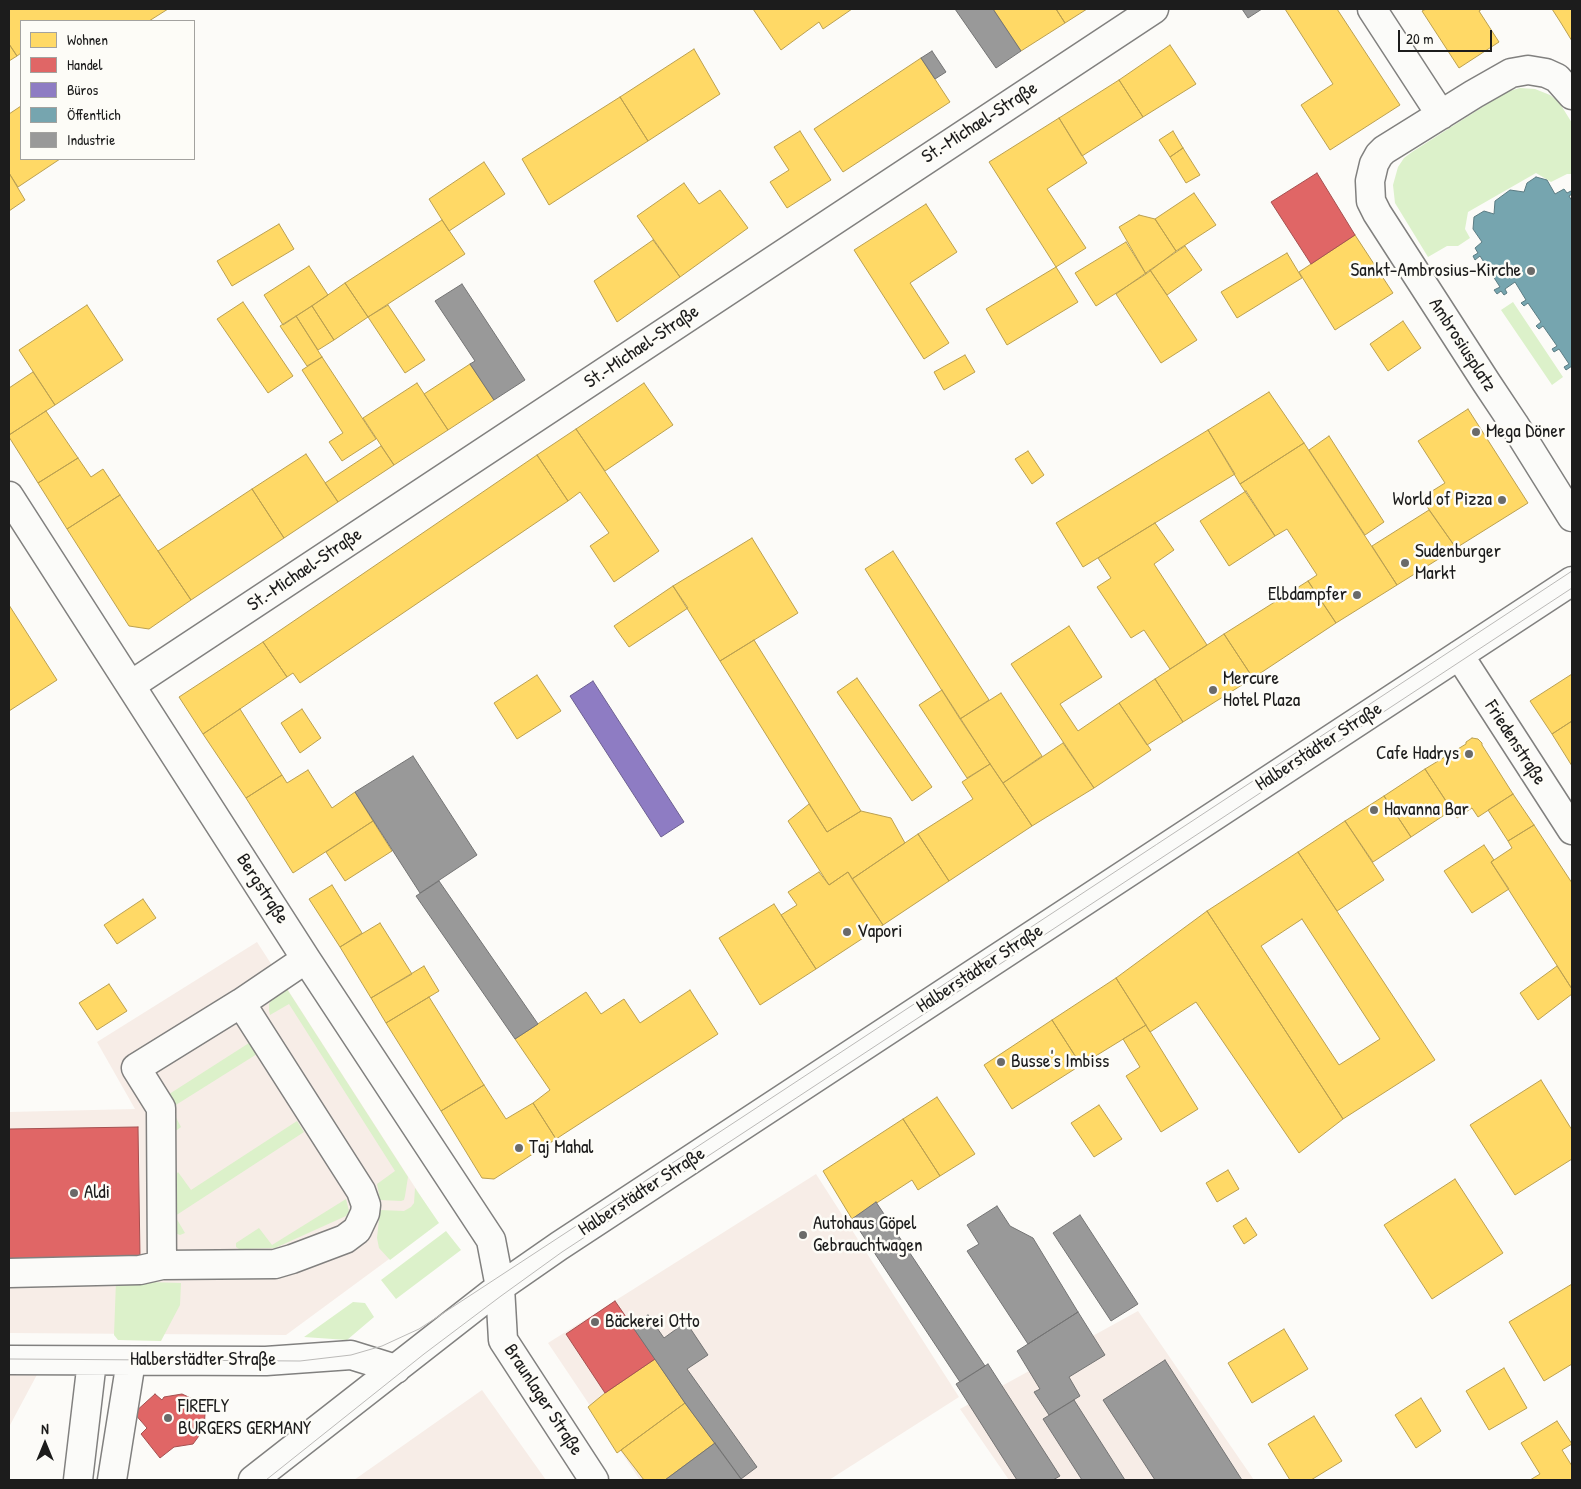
<!DOCTYPE html>
<html>
<head>
<meta charset="utf-8">
<style>
	body { margin:0 }
	#map { position:relative; width:1581px; height:1489px; overflow:hidden; background:#fcfbf8; font-family:"Patrick Hand",sans-serif }
	canvas { display:block }
	.frame { position:absolute; inset:0; border:10px solid #1c1c1c; pointer-events:none }
	.legend { position:absolute; left:20px; top:20px; width:175px; height:140px; box-sizing:border-box; background:#fdfcf7; border:1px solid #a3a29f; margin:0; padding:6px 9px; list-style:none; font-size:15px; color:#1c1c1c }
	.legend li { display:flex; align-items:center; gap:10px; height:25px }
	.legend b { width:25px; border:1px solid #a3a29f }
	.north { position:absolute; left:20px; top:1419px; width:50px; height:50px; -webkit-text-stroke:4px #fdfcf7; paint-order:stroke; rotate:0deg; font-size:14px; font-weight:700; line-height:20px; text-align:center; color:#1c1c1c }
	.north::after { content:''; display:block; margin:auto; width:18px; height:22px; background:#1c1c1c; clip-path:polygon(50% 0,100% 100%,50% 72%,0 100%) }
	.scale { position:absolute; left:1398px; top:30px; width:94px; height:22px; box-sizing:border-box; border:2px solid #1c1c1c; border-top:0; padding-left:6px; font-size:15px; line-height:18px; white-space:nowrap; color:#1c1c1c; -webkit-text-stroke:4px #fdfcf7; paint-order:stroke }
</style>
</head>
<body>
<div id="map">
<canvas width="1581" height="1489"></canvas>
<div class="frame"></div>
<ul class="legend">
<li><b style="height:14px;background:#ffd966"></b>Wohnen</li>
<li><b style="height:14px;background:#e06666"></b>Handel</li>
<li><b style="height:14px;background:#8e7cc3"></b>Büros</li>
<li><b style="height:14px;background:#76a5af"></b>Öffentlich</li>
<li><b style="height:14px;background:#999"></b>Industrie</li>
</ul>
<div class="north">N</div>
<div class="scale">20 m</div>
</div>
<script>
const ctx = document.querySelector('canvas').getContext('2d');
ctx.lineJoin = 'round';
function paint(path, color) { ctx.fillStyle = color; ctx.fill(path, 'evenodd'); }
const toPath = rows => new Path2D(rows.map(r => 'M' + r).join(''));
function strokePath(path, color, width, dash) { ctx.strokeStyle = color; ctx.lineWidth = width; ctx.lineCap = dash ? 'butt' : 'round'; ctx.setLineDash(dash || []); ctx.stroke(path); }
function label(font, color, halo, rows, align = 'center') {
  ctx.font = font + ' "Patrick Hand",sans-serif'; ctx.lineWidth = 5; ctx.setLineDash([]); ctx.textBaseline = 'middle'; ctx.strokeStyle = halo; ctx.fillStyle = color; for (const [text, x, y, turn = 0] of rows) {
    ctx.save(); ctx.translate(x, y); ctx.rotate((+turn || 0) * Math.PI / 180); ctx.textAlign = isNaN(turn) ? turn : align; if (halo) ctx.strokeText(text, 0, 0); ctx.fillText(text, 0, 0); ctx.restore();
  }
}
paint(toPath([
	[257,942,438,1223,286,1335,9,1333,9,1112,135,1109,97,1042],
	[816,1174,959,1397,829,1480,640,1480,548,1343],
	[1138,1311,1254,1480,1009,1480,960,1409],
	[9,1369,40,1369,9,1427],
	[482,1390,546,1480,354,1480]
]), '#f7ede7');
paint(toPath([
	[1520,88,1535,89,1550,95,1559,102,1572,123,1572,174,1567,174,1551,182,1536,173,1468,212,1465,229,1470,238,1458,246,1447,246,1428,257,1395,203,1393,185,1398,167,1404,158,1412,152,1506,92],
	[1513,302,1563,377,1552,385,1501,310],
	[287,989,408,1177,405,1196,404,1200,401,1201,380,1200,377,1184,395,1171,289,1004,270,1015,269,1010,269,1004,273,998],
	[249,1043,257,1054,171,1108,181,1127,177,1130,173,1131,163,1098],
	[297,1121,304,1132,175,1216,185,1233,180,1235,175,1233,173,1179,178,1172,191,1190],
	[415,1188,439,1223,390,1260,379,1248,377,1238,380,1210,404,1211,411,1207,414,1203],
	[346,1199,349,1211,346,1216,275,1248,239,1249,236,1247,236,1243,259,1228,272,1245],
	[446,1231,461,1250,396,1299,381,1280],
	[116,1281,181,1283,180,1305,161,1341,118,1340,114,1335],
	[353,1302,365,1303,374,1317,347,1340,304,1337]
]), '#dcf1ca');
const homes = toPath([
	[9,9,168,9,149,21,21,21,21,53,17,56,9,44,9,9],
	[753,9,852,9,823,29,819,22,781,50,753,9],
	[993,9,1056,9,1065,23,1021,51,993,9],
	[1056,9,1087,9,1065,23,1056,9],
	[1285,9,1337,9,1400,105,1330,150,1301,105,1333,84,1285,9],
	[1426,9,1482,9,1479,11,1499,42,1459,68,1422,11,1426,9],
	[1552,9,1572,9,1572,41,1561,23,1552,9],
	[9,44,17,56,9,61,9,44],
	[1170,45,1196,84,1143,117,1119,80,1170,45],
	[694,49,720,94,648,141,620,97,694,49],
	[921,58,950,102,843,172,814,129,921,58],
	[1119,80,1143,117,1082,156,1059,118,1119,80],
	[620,97,648,141,549,205,522,159,620,97],
	[21,106,21,159,60,159,18,187,9,173,9,114,21,106],
	[1059,118,1087,163,1047,189,1086,248,1056,267,989,162,1059,118],
	[800,131,831,180,787,208,770,182,789,170,774,147,800,131],
	[1173,131,1183,148,1170,157,1159,140,1173,131],
	[1183,148,1200,175,1186,183,1170,157,1183,148],
	[484,162,505,194,449,231,429,199,484,162],
	[9,173,25,200,9,211,9,173],
	[684,183,699,204,720,190,748,228,680,277,637,216,684,183],
	[1194,193,1216,225,1176,251,1155,219,1194,193],
	[926,204,957,252,910,283,949,343,924,359,854,250,926,204],
	[1139,215,1155,219,1176,251,1146,274,1119,227,1139,215],
	[442,220,465,254,368,317,345,283,442,220],
	[279,224,294,249,232,286,217,261,279,224],
	[1355,235,1393,293,1335,330,1299,272,1355,235],
	[653,240,680,277,617,322,594,281,653,240],
	[1126,242,1146,274,1096,306,1075,273,1126,242],
	[1185,246,1202,270,1167,295,1150,270,1185,246],
	[1287,253,1302,278,1237,318,1221,292,1287,253],
	[309,266,328,295,283,325,264,295,309,266],
	[1056,267,1078,302,1007,345,986,309,1056,267],
	[1150,270,1197,340,1161,363,1116,294,1150,270],
	[345,283,368,317,334,340,312,306,345,283],
	[243,302,293,376,268,393,217,319,243,302],
	[87,305,123,360,55,405,19,350,87,305],
	[388,305,425,360,405,373,368,317,388,305],
	[312,306,334,340,318,350,296,316,312,306],
	[296,316,322,357,307,366,280,326,296,316],
	[1403,321,1421,348,1388,371,1370,344,1403,321],
	[965,355,975,372,944,390,934,372,965,355],
	[322,357,376,439,342,461,329,442,343,433,302,370,322,357],
	[470,364,494,400,448,430,424,394,470,364],
	[33,372,55,405,9,435,9,388,33,372],
	[417,383,448,430,394,465,363,418,417,383],
	[644,383,673,425,605,471,576,429,644,383],
	[1269,392,1304,443,1240,484,1208,430,1269,392],
	[1468,409,1528,503,1456,548,1421,498,1445,483,1418,441,1468,409],
	[46,411,78,458,38,483,9,437,9,435,46,411],
	[576,429,659,551,614,582,590,546,609,533,580,492,568,501,537,455,576,429],
	[1208,430,1235,474,1083,567,1056,523,1208,430],
	[1329,436,1384,522,1365,535,1309,450,1329,436],
	[1304,443,1397,585,1336,623,1308,581,1317,575,1287,529,1275,536,1240,484,1304,443],
	[381,446,394,465,338,502,325,483,381,446],
	[1028,451,1044,475,1032,484,1015,459,1028,451],
	[306,454,338,502,284,538,252,489,306,454],
	[537,455,568,501,300,683,293,673,287,677,263,642,537,455],
	[78,458,91,477,103,469,120,495,67,529,38,483,78,458],
	[252,489,284,538,191,600,158,551,252,489],
	[1246,491,1275,536,1229,566,1200,521,1246,491],
	[120,495,191,600,149,629,129,626,67,529,120,495],
	[1429,510,1456,548,1397,585,1372,546,1429,510],
	[1155,523,1174,550,1154,564,1207,645,1170,669,1144,630,1131,638,1097,587,1111,578,1098,558,1155,523],
	[752,538,798,613,720,661,673,586,752,538],
	[893,551,989,700,960,719,865,569,893,551],
	[1308,581,1336,623,1253,678,1224,634,1308,581],
	[673,586,688,608,629,647,614,626,673,586],
	[9,605,57,680,9,711,9,605],
	[1069,626,1102,677,1060,704,1078,731,1119,703,1151,750,1094,788,1011,664,1069,626],
	[1224,634,1253,678,1183,722,1155,679,1224,634],
	[754,640,861,811,827,832,720,661,754,640],
	[263,642,287,677,203,734,179,697,263,642],
	[1572,674,1572,721,1552,734,1530,701,1572,674],
	[537,675,561,711,517,739,494,703,537,675],
	[857,678,932,787,912,801,837,692,857,678],
	[1155,679,1183,722,1147,745,1119,703,1155,679],
	[942,690,990,764,967,778,919,705,942,690],
	[1001,693,1042,756,1003,783,960,719,1001,693],
	[240,709,282,775,246,798,203,734,240,709],
	[302,709,321,738,300,753,281,723,302,709],
	[1572,721,1572,766,1552,734,1572,721],
	[1472,738,1478,739,1482,743,1482,745,1513,794,1478,817,1472,808,1457,818,1425,769,1466,744,1466,742,1472,738],
	[1063,743,1094,788,1032,826,1003,783,1063,743],
	[990,764,1032,826,949,881,918,834,973,799,962,782,990,764],
	[1425,769,1452,810,1411,837,1384,796,1425,769],
	[308,770,332,808,355,792,373,821,293,873,246,798,282,775,287,783,308,770],
	[1513,794,1534,825,1508,841,1488,810,1513,794],
	[1384,796,1411,837,1373,862,1345,821,1384,796],
	[809,804,827,832,861,811,891,818,905,843,852,879,848,872,829,885,788,821,809,804],
	[373,821,392,851,345,881,326,852,373,821],
	[1345,821,1384,880,1337,911,1298,852,1345,821],
	[1534,825,1572,883,1572,989,1491,862,1512,848,1508,841,1534,825],
	[918,834,949,881,883,925,852,879,918,834],
	[1484,845,1494,860,1491,862,1509,889,1472,913,1444,871,1484,845],
	[1298,852,1435,1060,1343,1119,1207,911,1298,852],
	[1302,919,1380,1039,1339,1065,1261,946,1302,919],
	[819,872,829,885,848,872,883,925,816,969,781,915,797,905,788,892,819,872],
	[332,885,362,933,340,947,309,899,332,885],
	[143,899,156,918,117,944,104,925,143,899],
	[774,904,816,969,760,1005,719,938,774,904],
	[1207,911,1343,1119,1299,1153,1196,1002,1150,1032,1116,978,1207,911],
	[380,923,412,974,371,998,340,947,380,923],
	[424,966,439,991,386,1023,371,998,424,966],
	[1557,966,1572,989,1572,994,1538,1020,1520,993,1557,966],
	[1116,978,1146,1025,1081,1065,1052,1020,1116,978],
	[109,984,127,1011,97,1030,79,1003,109,984],
	[690,990,718,1034,556,1139,533,1103,550,1090,515,1039,586,992,601,1014,624,999,640,1023,690,990],
	[429,997,484,1085,441,1111,386,1023,429,997],
	[1052,1020,1081,1065,1012,1109,984,1065,1052,1020],
	[1146,1025,1198,1109,1161,1132,1126,1076,1140,1067,1123,1039,1146,1025],
	[1541,1080,1572,1130,1572,1159,1515,1195,1470,1125,1541,1080],
	[484,1085,506,1119,533,1103,556,1139,494,1179,482,1178,441,1111,484,1085],
	[937,1097,975,1154,940,1176,903,1119,937,1097],
	[1099,1105,1122,1139,1094,1157,1071,1123,1099,1105],
	[903,1119,940,1176,918,1190,912,1180,852,1219,823,1171,903,1119],
	[1228,1170,1239,1189,1217,1202,1206,1183,1228,1170],
	[1455,1179,1503,1253,1432,1299,1384,1225,1455,1179],
	[1246,1218,1257,1235,1244,1244,1233,1226,1246,1218],
	[1572,1284,1572,1364,1544,1381,1509,1322,1572,1284],
	[1284,1329,1308,1369,1252,1403,1228,1363,1284,1329],
	[655,1359,685,1403,617,1453,588,1407,605,1393,655,1359],
	[1504,1368,1527,1408,1489,1430,1466,1391,1504,1368],
	[1421,1398,1441,1431,1416,1448,1395,1415,1421,1398],
	[685,1403,715,1443,665,1480,644,1480,621,1450,685,1403],
	[1314,1416,1342,1461,1311,1480,1290,1480,1268,1444,1314,1416],
	[1557,1421,1572,1444,1562,1450,1572,1466,1572,1480,1530,1480,1540,1474,1521,1443,1557,1421]
]);
paint(homes, '#ffd966');
strokePath(homes, '#bba050', 1);
const shops = toPath([
	[1317,173,1355,235,1311,264,1271,202,1317,173],
	[138,1127,140,1257,9,1259,9,1129,138,1127],
	[615,1301,655,1359,605,1393,566,1334,615,1301],
	[155,1394,162,1400,164,1397,182,1394,197,1401,205,1414,204,1429,193,1444,174,1447,160,1458,141,1434,147,1428,134,1413,155,1394]
]);
paint(shops, '#e06666');
strokePath(shops, '#a55050', 1);
const offices = toPath([
	[593,681,684,822,661,837,570,696,593,681]
]);
paint(offices, '#8e7cc3');
strokePath(offices, '#6c5f91', 1);
const public = toPath([
	[1536,177,1547,180,1555,194,1564,189,1567,193,1571,191,1572,192,1572,194,1569,196,1572,201,1572,366,1566,370,1564,367,1569,364,1559,349,1554,352,1552,349,1557,346,1543,326,1539,329,1536,326,1541,322,1528,303,1524,306,1521,303,1526,300,1515,282,1505,289,1507,293,1504,295,1501,291,1497,294,1494,290,1500,287,1480,256,1475,260,1473,256,1478,253,1475,248,1482,242,1473,229,1474,217,1484,211,1494,214,1495,201,1510,190,1524,192,1527,183,1536,177]
]);
paint(public, '#76a5af');
strokePath(public, '#5b7c83', 1);
const industry = toPath([
	[955,9,993,9,1021,51,996,68,955,9],
	[1242,9,1262,9,1248,18,1242,9],
	[932,51,946,72,935,79,921,58,932,51],
	[462,284,525,380,494,400,470,364,475,361,435,301,462,284],
	[413,756,477,855,420,893,355,792,413,756],
	[439,881,538,1024,515,1039,416,896,439,881],
	[876,1202,985,1366,960,1382,852,1219,876,1202],
	[997,1206,1010,1226,1033,1238,1078,1312,1028,1344,967,1251,979,1244,967,1225,997,1206],
	[1080,1215,1138,1304,1111,1321,1053,1233,1080,1215],
	[1078,1312,1105,1355,1069,1377,1080,1396,1049,1415,1034,1392,1040,1389,1017,1351,1078,1312],
	[648,1315,664,1338,686,1322,708,1355,687,1369,757,1467,741,1479,685,1403,632,1326,648,1315],
	[1165,1360,1242,1480,1155,1480,1103,1400,1165,1360],
	[988,1364,1060,1476,1053,1480,1017,1480,956,1384,988,1364],
	[1074,1400,1125,1480,1082,1480,1043,1419,1074,1400],
	[715,1443,742,1480,665,1480,715,1443]
]);
paint(industry, '#999');
strokePath(industry, '#747474', 1);
const minor = toPath([
	[1372,9,1441,115],
	[1572,95,1557,78,1546,73,1528,70,1511,73,1474,94,1384,150,1379,155,1374,164,1370,181,1371,201,1377,213,1486,382,1514,424,1572,517],
	[9,496,306,959,491,1240,500,1287,503,1340,594,1480],
	[1459,655,1572,830],
	[131,685,1154,9],
	[162,1265,161,1108,136,1068,241,1003],
	[9,1273,140,1270,162,1265,275,1264,292,1259,345,1239,357,1230,365,1213,366,1205,361,1191,241,1003,306,959],
	[9,1360,266,1361,351,1355,396,1369],
	[78,1480,92,1361],
	[112,1480,131,1361],
	[253,1480,500,1287,559,1246,1572,581]
]);
strokePath(minor, '#81807f', 31);
strokePath(minor, '#fbfbf9', 28);
strokePath(toPath([
	[9,1359,300,1361,351,1355,382,1346,408,1334,419,1329,741,1118,1572,571],
	[266,1480,424,1354,501,1296,562,1252,1572,588]
]), '#bbbab8', 1);
for (const [x, y, r, color] of [
	[1531,271,5,"#6a6a69"],
	[1476,432,5,"#6a6a69"],
	[1502,500,5,"#6a6a69"],
	[1405,563,5,"#6a6a69"],
	[1357,595,5,"#6a6a69"],
	[1213,690,5,"#6a6a69"],
	[1469,754,5,"#6a6a69"],
	[1374,810,5,"#6a6a69"],
	[847,932,5,"#6a6a69"],
	[1001,1062,5,"#6a6a69"],
	[519,1148,5,"#6a6a69"],
	[74,1193,5,"#6a6a69"],
	[803,1235,5,"#6a6a69"],
	[595,1322,5,"#6a6a69"],
	[168,1418,5,"#6a6a69"]
]) { const dot = new Path2D(); dot.arc(x, y, r, 0, 2 * Math.PI); ctx.fillStyle = color; ctx.fill(dot); strokePath(dot, '#fdfcf7', 2); }
label('19px', '#1c1c1c', '#fdfcf7', [
	["St.-Michael-Straße",980,123,-33],
	["Ambrosiusplatz",1462,345,57],
	["St.-Michael-Straße",642,347,-34],
	["St.-Michael-Straße",305,570,-34],
	["Friedenstraße",1515,743,57],
	["Halberstädter Straße",1319,747,-33],
	["Bergstraße",262,889,57],
	["Halberstädter Straße",980,969,-33],
	["Halberstädter Straße",642,1192,-33],
	["Halberstädter Straße",203,1360],
	["Braunlager Straße",543,1400,57]
]);
label('19px', '#1c1c1c', '#fdfcf7', [
	["Sankt-Ambrosius-Kirche",1521,271,"right"],
	["Mega Döner",1486,432],
	["World of Pizza",1492,500,"right"],
	["Sudenburger",1415,552],
	["Markt",1415,574],
	["Elbdampfer",1347,595,"right"],
	["Mercure",1223,679],
	["Hotel Plaza",1223,701],
	["Cafe Hadrys",1459,754,"right"],
	["Havanna Bar",1384,810],
	["Vapori",857,932],
	["Busse's Imbiss",1011,1062],
	["Taj Mahal",529,1148],
	["Aldi",84,1193],
	["Autohaus Göpel",813,1224],
	["Gebrauchtwagen",813,1246],
	["Bäckerei Otto",605,1322],
	["FIREFLY",178,1407],
	["BURGERS GERMANY",178,1429]
], 'left');
</script>
</body>
</html>
